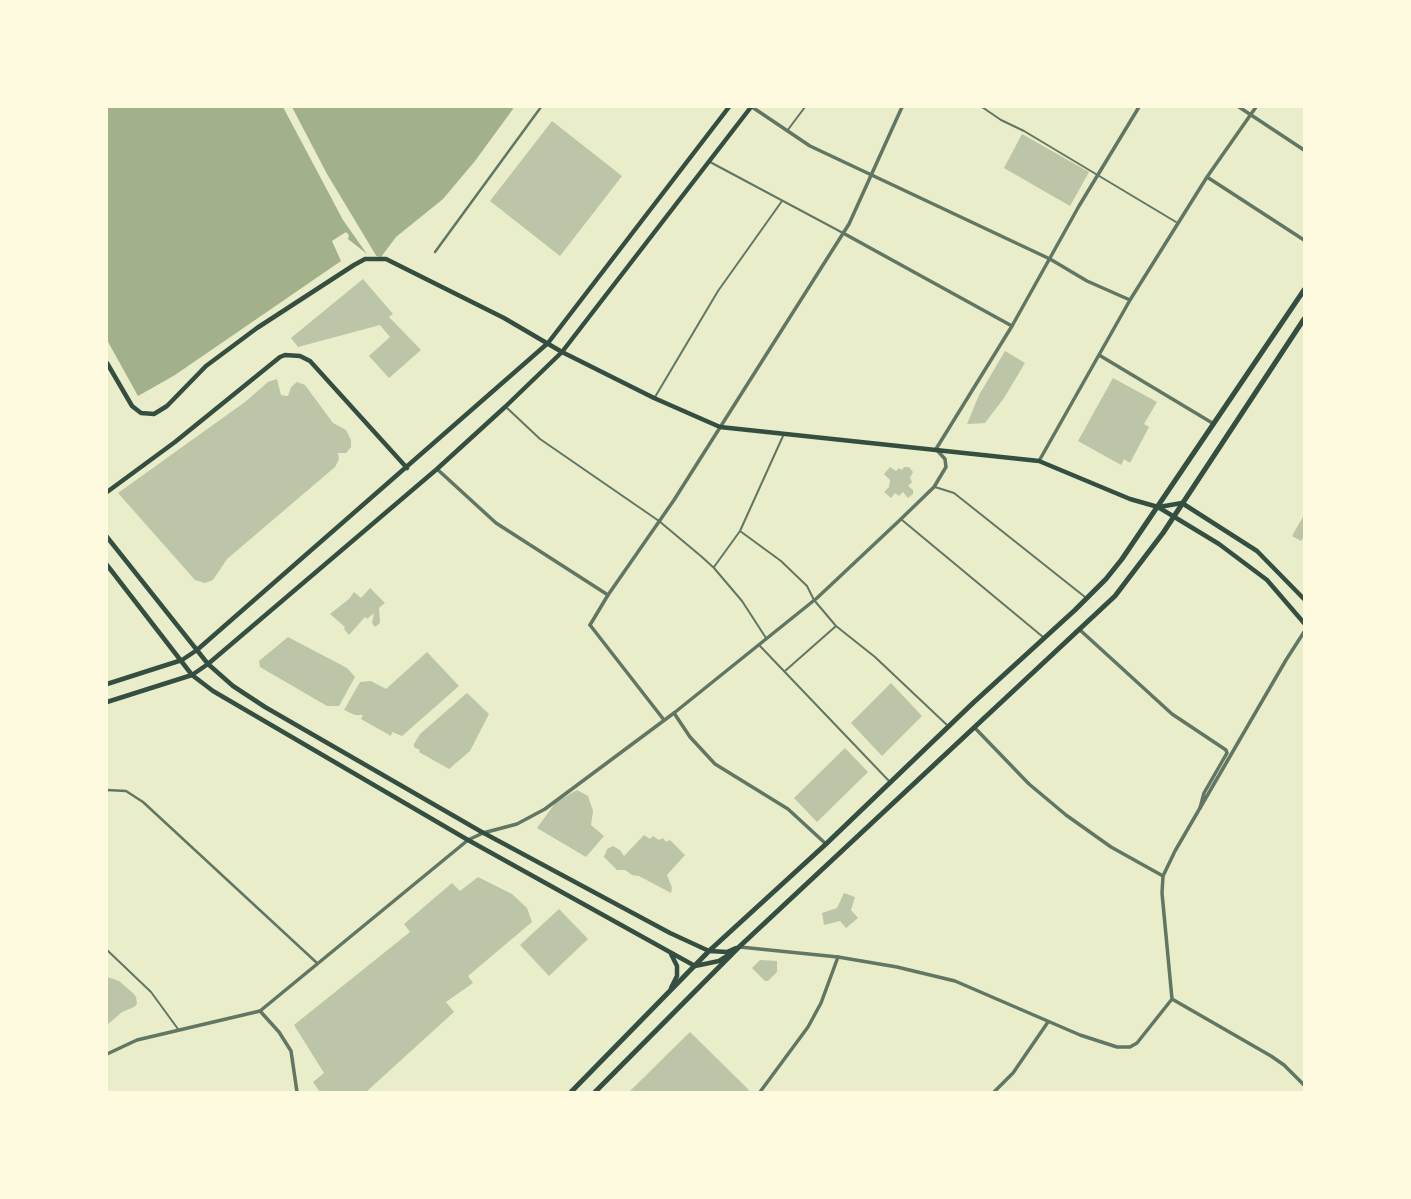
<!DOCTYPE html>
<html>
<head>
<meta charset="utf-8">
<style>
	body { margin:0 }
	#map { position:relative; width:1411px; height:1199px; overflow:hidden; background:#e9edc9; font-family:"Space Grotesk",sans-serif }
	canvas { display:block }
	.frame { position:absolute; inset:0; border:108px solid #fefae0; pointer-events:none }
</style>
</head>
<body>
<div id="map">
<canvas width="1411" height="1199"></canvas>
<div class="frame"></div>
</div>
<script>
const ctx = document.querySelector('canvas').getContext('2d');
ctx.lineJoin = 'round';
function paint(path, color) { ctx.fillStyle = color; ctx.fill(path, 'evenodd'); }
const toPath = rows => new Path2D(rows.map(r => 'M' + r).join(''));
function strokePath(path, color, width, dash) { ctx.strokeStyle = color; ctx.lineWidth = width; ctx.lineCap = dash ? 'butt' : 'round'; ctx.setLineDash(dash || []); ctx.stroke(path); }
paint(toPath([
	[107,107,512,107,513,109,475,161,443,199,396,237,381,257,367,254,348,239,349,235,346,232,332,241,341,261,175,375,138,396,107,340]
]), '#a3b18a');
paint(toPath([
	[283,107,292,107,327,174,377,257,367,254,343,220]
]), '#e9edc9');
paint(toPath([
	[552,121,622,176,560,256,490,201],
	[1022,134,1089,172,1070,206,1004,168],
	[363,279,393,314,389,317,421,350,389,378,369,356,390,337,380,325,298,347,291,338],
	[1005,351,1025,363,1004,398,985,423,967,424,979,395],
	[1113,378,1157,402,1144,424,1149,427,1130,463,1124,459,1121,465,1078,441],
	[277,379,281,395,288,396,291,387,297,382,305,385,333,423,346,430,351,440,351,447,346,453,338,453,339,459,335,467,227,559,213,580,205,583,195,580,118,493,245,402,268,382],
	[890,467,896,471,899,468,902,470,904,467,909,467,913,472,910,478,912,482,908,486,913,490,913,494,908,498,903,492,899,496,895,493,891,498,884,492,889,487,890,480,884,474],
	[1304,515,1304,536,1301,541,1292,536],
	[370,588,385,603,379,608,380,623,375,627,372,623,374,613,367,619,365,617,349,635,344,629,345,627,330,614,349,599,354,592,361,598],
	[288,637,347,668,355,677,339,706,327,706,260,667,259,661],
	[427,652,459,686,402,736,392,732,391,736,361,719,363,715,355,715,344,710,360,682,371,681,386,689],
	[891,683,922,716,882,756,851,723],
	[467,693,489,714,470,751,449,769,419,752,420,750,414,747,414,744,420,734],
	[845,748,868,772,817,822,794,798],
	[577,790,588,796,593,811,591,825,604,836,586,857,537,828,556,802],
	[644,835,650,839,653,836,659,840,663,838,666,842,670,840,685,855,667,875,672,888,671,893,639,876,632,875,625,870,617,870,604,857,607,849,613,846,620,850,624,856],
	[478,877,512,894,527,908,532,922,468,976,473,983,446,1002,454,1012,366,1092,320,1092,313,1082,324,1073,294,1025,410,932,404,924,452,883,460,891],
	[844,893,855,897,851,910,858,918,846,928,840,921,824,925,822,913,837,908],
	[559,909,588,939,549,976,520,945],
	[760,960,777,961,777,972,768,981,765,981,752,968],
	[108,977,119,981,133,993,136,997,137,1004,134,1007,122,1012,107,1025],
	[690,1032,749,1090,747,1092,629,1092]
]), '#bcc5a7');
strokePath(toPath([
	[982,107,1001,120,1024,131,1176,222],
	[787,131,805,107],
	[710,162,843,233],
	[655,397,718,291,782,201],
	[506,407,540,439,659,521,702,557,714,568,742,601,766,638],
	[935,487,954,493,1085,597],
	[902,520,1043,637],
	[740,531,781,561,807,586,814,600,836,626,875,657,947,725],
	[714,567,740,531,783,436],
	[760,646,889,781],
	[785,671,836,626],
	[107,950,151,992,178,1029]
]), '#617663', 2);
strokePath(toPath([
	[435,252,541,107],
	[107,790,126,791,143,802,317,963]
]), '#617663', 2.5);
strokePath(toPath([
	[752,107,810,146,1050,259,1087,281,1130,300],
	[1239,107,1304,150],
	[1207,177,1304,240],
	[843,233,1012,326],
	[1099,355,1214,424],
	[1039,461,1130,300,1207,177,1256,107],
	[437,469,496,523,608,595],
	[590,625,664,720],
	[1080,630,1172,714,1226,750,1227,753,1204,793,1200,808],
	[674,713,690,737,715,764,788,809,826,844],
	[974,727,1029,784,1066,815,1111,847,1163,876],
	[260,1011,279,1032,291,1051,297,1092],
	[760,1092,808,1027,821,1003,838,957],
	[994,1092,1013,1073,1048,1022]
]), '#617663', 3.5);
strokePath(toPath([
	[590,625,608,595,674,500,849,224,902,107],
	[1304,632,1286,660,1175,851,1163,876,1162,893,1172,999,1271,1056,1284,1065,1304,1085],
	[740,947,838,957,897,967,955,981,1080,1035,1117,1047,1130,1047,1137,1043,1172,999],
	[107,1054,137,1040,260,1011,468,840,483,833,517,824,545,809,674,713,817,598,901,519,934,487,946,467,945,459,936,449,1012,326,1079,206,1139,107]
]), '#617663', 3.5);
strokePath(toPath([
	[107,363,132,406,141,413,154,414,167,406,206,366,257,328,354,265,365,259,386,259,504,318,562,352,654,398,720,427,1039,461,1130,499,1158,507,1219,544,1267,580,1304,623],
	[107,492,175,442,280,357,285,355,300,356,310,361,407,468],
	[1159,507,1182,503,1257,551,1304,599],
	[107,537,208,664,233,686,265,707,480,831,670,933,709,951,727,952,736,948],
	[107,565,192,675,213,691,468,840,695,966,719,961,730,954],
	[107,684,182,660,197,650,548,343,729,107],
	[107,702,192,675,208,664,437,469,505,407,562,352,751,107],
	[671,954,677,966,677,976,671,988]
]), '#344e41', 4.5);
strokePath(toPath([
	[571,1092,709,951,826,844,973,703,1075,610,1106,579,1122,559,1304,290],
	[595,1092,739,947,1115,596,1163,533,1304,319]
]), '#344e41', 5);
</script>
</body>
</html>
